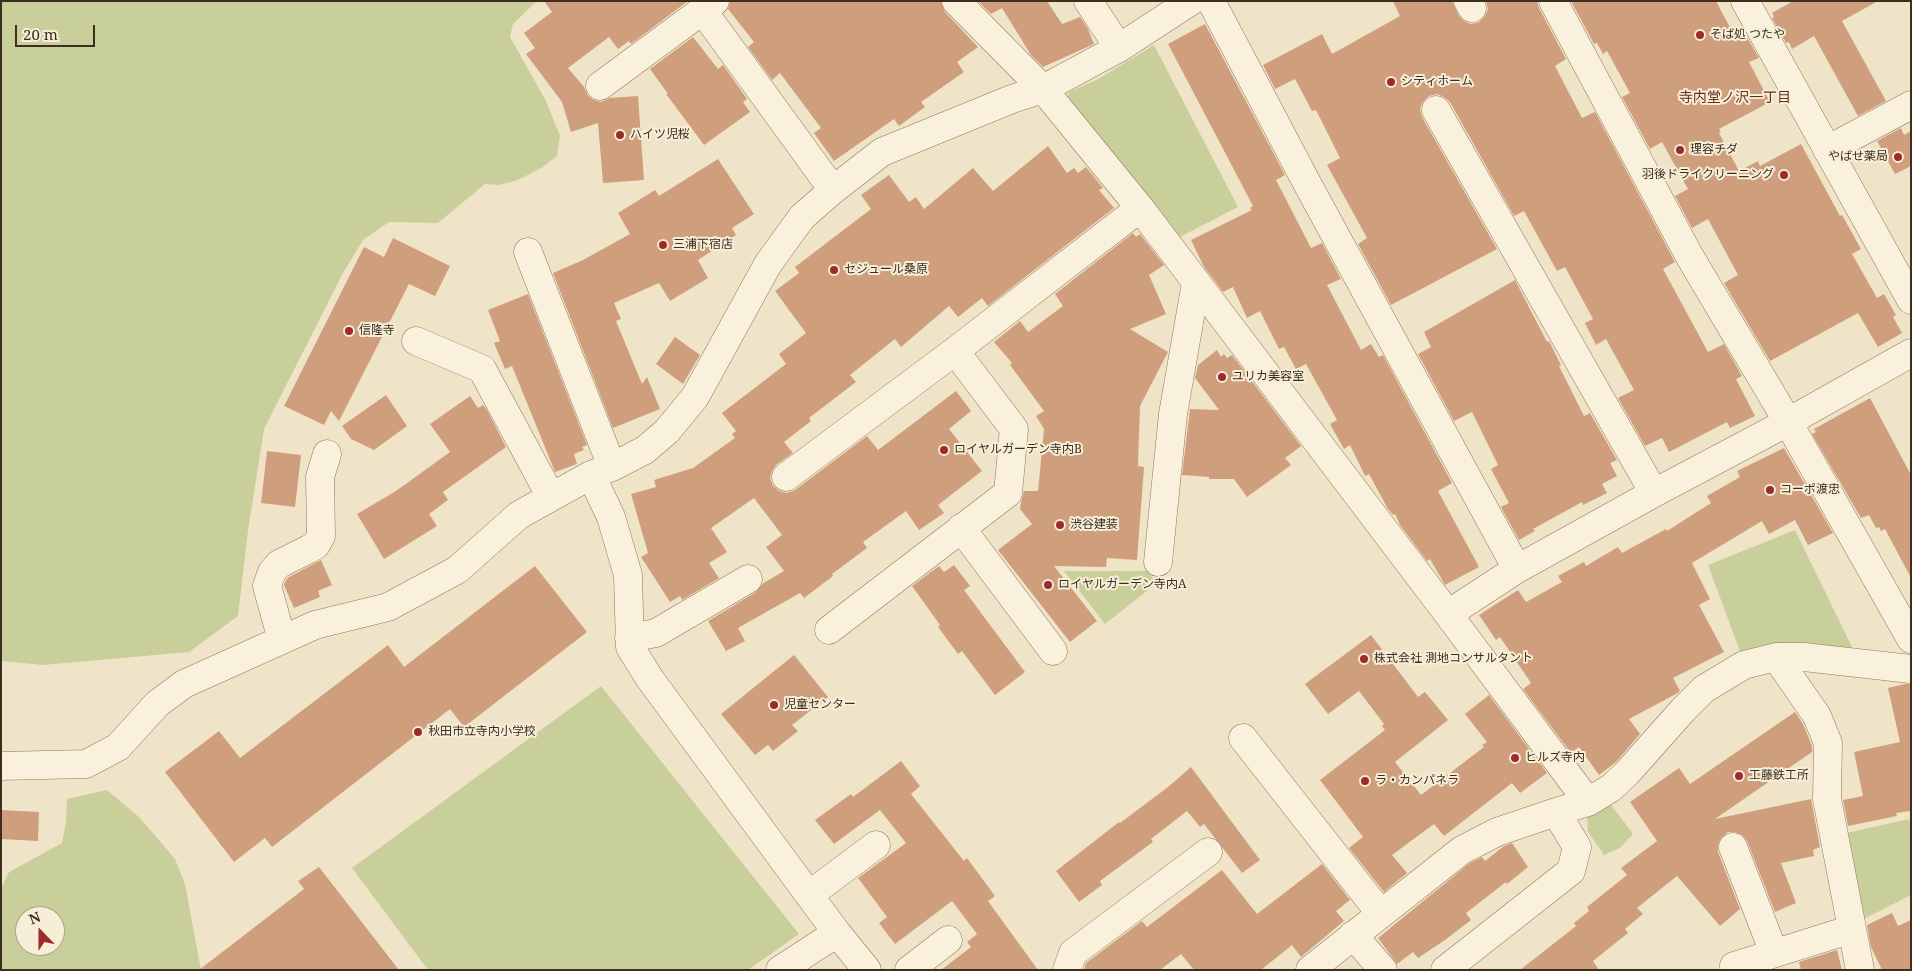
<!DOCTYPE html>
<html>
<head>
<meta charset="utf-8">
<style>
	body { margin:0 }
	#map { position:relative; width:1912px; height:971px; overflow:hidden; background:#f0e4c8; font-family:"Noto Serif",serif }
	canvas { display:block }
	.frame { position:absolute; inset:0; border:2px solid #3d2e20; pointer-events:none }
	.north { position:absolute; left:15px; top:906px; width:50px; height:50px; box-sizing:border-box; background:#f7eed8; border:1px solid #ada18e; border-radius:50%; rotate:338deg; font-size:14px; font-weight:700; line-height:20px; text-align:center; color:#3d2e20 }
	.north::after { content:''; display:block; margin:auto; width:18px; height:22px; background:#9e2a2b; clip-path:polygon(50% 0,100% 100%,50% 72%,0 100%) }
	.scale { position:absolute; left:15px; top:25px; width:80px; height:22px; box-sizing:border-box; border:2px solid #3d2e20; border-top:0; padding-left:6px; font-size:15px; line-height:18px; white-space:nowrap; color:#3d2e20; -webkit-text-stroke:4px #f7eed8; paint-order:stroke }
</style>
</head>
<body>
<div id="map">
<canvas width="1912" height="971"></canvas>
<div class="frame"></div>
<div class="north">N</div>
<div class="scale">20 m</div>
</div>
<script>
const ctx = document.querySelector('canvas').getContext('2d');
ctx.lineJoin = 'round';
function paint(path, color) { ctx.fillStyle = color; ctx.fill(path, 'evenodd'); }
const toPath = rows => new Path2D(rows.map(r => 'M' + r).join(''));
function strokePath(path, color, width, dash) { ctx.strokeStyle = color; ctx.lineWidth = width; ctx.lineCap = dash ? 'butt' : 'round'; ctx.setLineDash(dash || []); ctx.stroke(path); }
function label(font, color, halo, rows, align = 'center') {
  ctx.font = font + ' "Noto Serif","Noto Sans JP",serif'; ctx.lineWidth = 4; ctx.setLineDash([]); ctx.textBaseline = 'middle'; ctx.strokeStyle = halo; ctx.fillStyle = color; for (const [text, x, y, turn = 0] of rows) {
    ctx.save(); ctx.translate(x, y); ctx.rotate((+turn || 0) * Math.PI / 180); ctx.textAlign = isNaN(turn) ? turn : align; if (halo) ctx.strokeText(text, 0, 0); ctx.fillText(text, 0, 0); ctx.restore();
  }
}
paint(toPath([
	[1,1,537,1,513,24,510,37,546,101,560,136,557,156,543,167,518,180,499,185,485,184,438,223,389,222,363,240,343,273,264,429,248,531,238,616,189,652,43,665,1,661],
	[1154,45,1238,207,1174,240,1067,100,1069,92,1098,79],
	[1795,530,1852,647,1845,654,1741,654,1708,565],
	[1064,571,1147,571,1157,583,1105,624],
	[601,686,799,934,748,970,428,970,352,868],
	[107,790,139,817,175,859,185,884,201,970,1,970,1,888,9,872,62,843,66,822,67,799],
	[25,916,55,916,55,946,25,946],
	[1609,802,1633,834,1620,848,1604,855,1588,832,1587,815],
	[1909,819,1911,826,1911,895,1858,922,1842,834]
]), '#c9cf9b');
paint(toPath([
	[544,1,688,1,631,44,629,41,618,49,609,37,568,68,584,87,588,96,594,100,601,102,610,98,638,96,644,180,603,183,598,123,571,132,562,102,526,54,535,48,524,33,552,12],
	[730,1,941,1,945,12,978,47,957,62,964,72,921,102,925,107,899,126,894,119,834,161,814,133,821,128,780,73,772,80,748,47,754,42,728,9],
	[978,1,1047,1,1062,24,1080,17,1088,29,1094,44,1043,67,1031,55,1002,8,991,14],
	[1393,1,1452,1,1459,16,1464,21,1471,24,1479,22,1485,16,1488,9,1486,1,1537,1,1539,8,1566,59,1555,66,1582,118,1595,112,1675,262,1663,269,1708,352,1724,344,1742,376,1736,379,1755,416,1730,428,1727,422,1669,452,1662,438,1645,446,1618,398,1634,390,1606,339,1596,345,1585,323,1593,319,1565,267,1557,271,1524,211,1514,216,1450,102,1444,97,1437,94,1429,96,1423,102,1420,109,1422,117,1497,249,1391,305,1358,244,1367,238,1327,165,1340,158,1316,110,1312,111,1295,79,1275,89,1263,65,1322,34,1332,54,1400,16],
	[1571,1,1716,1,1735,37,1744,32,1759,58,1749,62,1770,102,1719,129,1721,132,1719,133,1739,171,1758,161,1760,166,1801,144,1840,216,1842,215,1861,249,1852,254,1877,298,1884,294,1896,315,1893,317,1902,333,1878,347,1858,313,1770,361,1724,283,1738,275,1708,219,1692,228,1675,196,1688,189,1662,142,1650,149,1622,97,1630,93,1607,51,1603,54,1597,43,1594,44],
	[1793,1,1878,1,1842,21,1886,101,1858,116,1814,36,1792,49,1789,42,1786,43,1772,18,1774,17,1772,13],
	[1205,24,1285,175,1276,180,1311,248,1322,243,1341,279,1327,285,1361,350,1371,344,1379,357,1383,355,1452,483,1438,491,1479,567,1445,585,1430,559,1427,561,1400,525,1395,514,1393,515,1388,509,1369,474,1365,476,1350,445,1344,449,1330,424,1337,420,1306,364,1296,369,1284,347,1279,349,1260,311,1247,318,1233,287,1223,292,1204,267,1191,240,1252,210,1250,208,1253,206,1168,44],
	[693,37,718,69,723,65,747,99,743,102,750,112,704,145,666,94,668,94,650,69],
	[1901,128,1904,135,1911,131,1911,166,1895,174,1877,141],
	[1048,146,1067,173,1074,168,1078,173,1086,167,1103,188,1099,190,1114,208,988,306,982,298,958,317,949,306,901,347,895,339,850,375,856,382,809,418,811,421,784,442,793,453,776,465,772,471,770,478,773,486,779,491,787,493,795,490,867,436,878,450,956,391,971,411,949,429,982,471,938,505,944,513,919,530,906,511,863,542,867,548,832,574,833,576,804,598,800,593,738,628,745,641,726,651,708,621,756,592,762,584,784,571,766,547,782,535,754,498,711,528,727,552,709,563,719,578,682,600,680,596,670,602,641,557,648,553,631,494,656,487,654,480,693,468,735,438,732,434,736,431,722,413,786,364,779,354,806,333,775,291,799,273,795,267,871,209,861,195,889,175,909,202,916,197,924,209,973,168,993,191],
	[718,159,754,214,732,228,736,235,698,260,708,278,670,301,659,283,614,303,621,319,616,321,642,384,647,377,660,409,613,428,553,273,583,260,630,234,618,213,655,190,659,196],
	[1133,233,1136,237,1140,234,1164,265,1149,275,1166,314,1130,329,1168,352,1140,406,1138,466,1144,467,1137,560,1107,558,1106,567,1054,566,1097,621,1070,642,998,550,1032,524,1020,509,1021,502,1024,491,1038,491,1044,429,1036,416,1044,411,1010,365,1012,363,994,342,1020,321,1028,332,1063,306,1055,294],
	[393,238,450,266,435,296,409,284,339,421,331,411,324,425,284,406,364,247,384,257],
	[1515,280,1547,342,1549,341,1561,365,1559,366,1584,416,1590,413,1617,460,1610,463,1617,476,1602,484,1607,493,1583,505,1582,502,1533,529,1535,531,1519,540,1501,507,1509,503,1491,469,1498,465,1472,412,1454,421,1418,354,1431,347,1424,332],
	[528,294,587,445,582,447,584,450,574,454,577,464,555,472,512,366,505,369,494,343,500,341,488,310],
	[675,337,700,355,683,384,656,364],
	[1217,350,1221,357,1224,354,1227,358,1232,355,1301,446,1285,458,1291,465,1247,497,1234,479,1209,479,1209,477,1182,475,1190,409,1219,410,1195,378,1198,365],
	[386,395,407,426,374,450,351,439,342,426],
	[470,396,478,408,483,405,487,410,506,447,443,492,448,500,429,514,437,526,384,559,357,514,396,491,450,452,430,424],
	[1870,398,1911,475,1911,578,1885,529,1881,531,1879,527,1876,528,1869,515,1861,518,1812,434,1816,432,1814,429],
	[1784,448,1833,533,1808,545,1795,520,1769,534,1762,521,1692,563,1710,599,1699,605,1724,652,1673,678,1680,691,1676,694,1629,719,1640,734,1616,762,1599,775,1579,747,1571,753,1523,689,1531,683,1500,637,1496,640,1479,615,1518,590,1526,602,1562,582,1558,576,1584,562,1586,566,1618,547,1622,553,1666,529,1667,531,1711,503,1707,496,1740,477,1737,471],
	[267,451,301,455,295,507,261,503],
	[321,560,332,585,318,591,320,597,294,608,284,585,286,580,289,577],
	[954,565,970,586,964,590,1025,672,995,695,962,651,958,654,938,627,940,625,912,586,939,566,944,572],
	[535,566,587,632,464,727,450,709,272,847,265,838,234,862,165,772,219,731,240,758,388,645,404,667],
	[1371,635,1418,697,1425,692,1448,720,1395,762,1421,795,1484,747,1482,745,1487,742,1465,714,1489,695,1547,773,1520,793,1512,783,1444,836,1434,824,1392,855,1407,873,1384,892,1349,848,1363,837,1320,780,1385,730,1382,726,1384,724,1359,691,1328,714,1305,684],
	[794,655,828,697,792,725,798,731,773,751,768,745,755,755,721,714],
	[1905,684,1911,684,1911,811,1896,813,1897,816,1848,826,1843,800,1863,796,1854,752,1900,742,1888,688],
	[1795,712,1803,724,1812,746,1812,752,1715,819,1811,799,1820,847,1813,850,1814,856,1781,863,1796,903,1775,912,1747,841,1742,835,1735,832,1728,832,1721,838,1718,845,1718,852,1740,909,1720,926,1677,876,1637,908,1643,914,1625,929,1628,933,1593,961,1599,970,1520,970,1576,926,1574,923,1589,911,1587,907,1627,875,1621,868,1657,841,1630,802,1679,768,1690,784],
	[901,761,920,786,911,794,964,861,967,858,995,896,988,901,1038,970,941,970,971,947,967,942,977,934,952,901,895,944,879,923,887,917,858,878,906,843,880,810,834,844,815,820,851,794,853,797],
	[1191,767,1260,860,1242,873,1204,824,1200,827,1187,811,1151,839,1153,842,1100,881,1102,885,1079,902,1056,871,1119,822,1120,823,1168,787],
	[1,810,39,812,38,841,1,839],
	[1512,843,1528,867,1507,884,1506,882,1466,913,1471,920,1445,940,1418,958,1413,952,1397,964,1378,938,1470,863,1482,857,1485,861,1504,846],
	[1322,864,1350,900,1336,911,1344,921,1301,957,1292,945,1261,970,1194,970,1181,954,1160,970,1084,970,1086,963,1142,921,1147,927,1222,870,1257,914],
	[319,867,399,970,199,970,304,889,298,881],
	[1892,913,1898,926,1911,920,1911,970,1882,970,1871,947,1867,925],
	[1837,950,1842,970,1801,970,1799,962]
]), '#cf9f7d');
const minor = toPath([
	[956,1,1043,89,1140,208,1448,614,1588,802],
	[1088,1,1119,48],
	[1211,1,1309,187,1517,569],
	[1468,1,1472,8],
	[1553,1,1690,257,1788,422,1911,639],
	[1745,1,1911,300],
	[703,11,833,190],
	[600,86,715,1],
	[1436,110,1654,493],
	[1827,150,1911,105],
	[528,252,612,467],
	[416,341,482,369,551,497],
	[591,475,611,517,628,575,630,647,650,679,837,933,867,970],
	[786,477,955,351,1140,208],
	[961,528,1053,651],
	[1158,562,1173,414,1196,283],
	[1448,614,1517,569,1654,493,1788,422,1911,353],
	[829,630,1008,493,1014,429,955,351],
	[629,638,656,633,748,579],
	[282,640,267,586,268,583,272,572,279,564,309,549,316,545,321,536,320,477,327,454],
	[1776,657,1817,716,1828,743,1827,799,1860,970],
	[1243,738,1381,914],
	[1,766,86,764,118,747,157,704,184,684,315,625,388,607,457,570,519,515,591,475,612,467,645,450,667,431,695,397,768,264,802,217,833,190,882,152,1012,99,1043,89,1119,48,1191,1],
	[1733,847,1774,953],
	[809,895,876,845],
	[1353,935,1383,970],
	[1734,966,1852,929],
	[780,970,837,933],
	[909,970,948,940],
	[1067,970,1073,953,1208,852],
	[1310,970,1462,850,1497,832,1556,812,1588,802,1611,788,1627,773,1683,710,1704,689,1744,665,1776,657,1804,657,1911,669],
	[1445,970,1571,871,1577,847,1556,812]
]);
strokePath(minor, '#8d765c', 29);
strokePath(minor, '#faf1dc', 28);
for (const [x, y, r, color] of [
	[1700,35,5,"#9e2a2b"],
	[1391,82,5,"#9e2a2b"],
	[620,135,5,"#9e2a2b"],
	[1680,150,5,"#9e2a2b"],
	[1898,157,5,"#9e2a2b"],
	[1784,175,5,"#9e2a2b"],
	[663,245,5,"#9e2a2b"],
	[834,270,5,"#9e2a2b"],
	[349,331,5,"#9e2a2b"],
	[1222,377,5,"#9e2a2b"],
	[944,450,5,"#9e2a2b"],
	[1770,490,5,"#9e2a2b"],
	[1060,525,5,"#9e2a2b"],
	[1048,585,5,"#9e2a2b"],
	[1364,659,5,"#9e2a2b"],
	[774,705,5,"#9e2a2b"],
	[418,732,5,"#9e2a2b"],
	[1515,758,5,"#9e2a2b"],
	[1739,776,5,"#9e2a2b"],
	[1365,781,5,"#9e2a2b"]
]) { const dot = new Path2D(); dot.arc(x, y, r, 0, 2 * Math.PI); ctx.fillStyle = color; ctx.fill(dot); strokePath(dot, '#f7eed8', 2); }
label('12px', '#3d2e20', '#f7eed8', [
	["そば処 つたや",1710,35],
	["シティホーム",1401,82],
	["ハイツ児桜",630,135],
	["理容チダ",1690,150],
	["やばせ薬局",1888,157,"right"],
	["羽後ドライクリーニング",1774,175,"right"],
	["三浦下宿店",673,245],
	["セジュール桑原",844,270],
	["信隆寺",359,331],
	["ユリカ美容室",1232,377],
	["ロイヤルガーデン寺内B",954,450],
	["コーポ渡忠",1780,490],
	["渋谷建装",1070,525],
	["ロイヤルガーデン寺内A",1058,585],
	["株式会社 測地コンサルタント",1374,659],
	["児童センター",784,705],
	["秋田市立寺内小学校",428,732],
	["ヒルズ寺内",1525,758],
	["工藤鉄工所",1749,776],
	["ラ・カンパネラ",1375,781]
], 'left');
label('14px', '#6b2e1e', '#f7eed8', [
	["寺内堂ノ沢一丁目",1735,98]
]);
</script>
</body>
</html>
